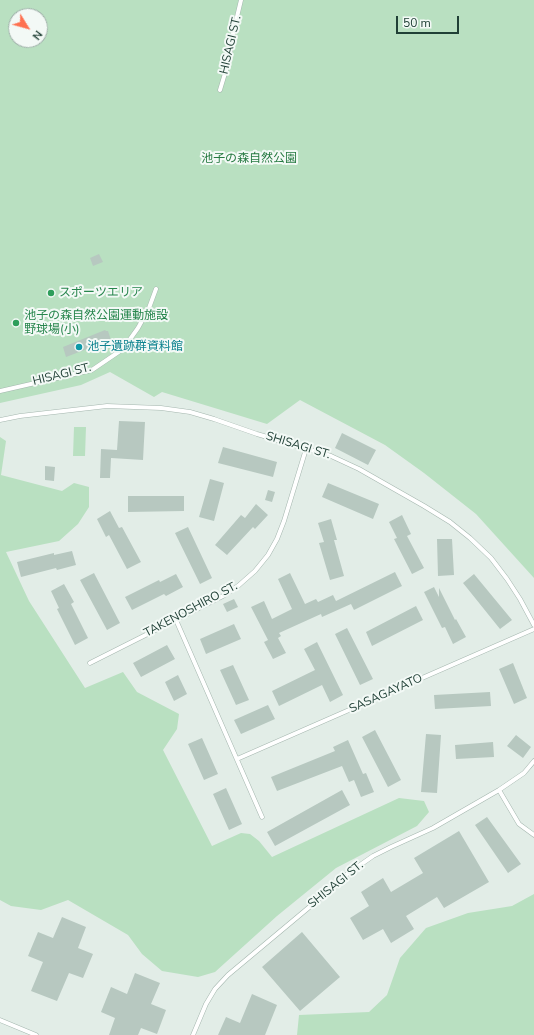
<!DOCTYPE html>
<html>
<head>
<meta charset="utf-8">
<style>
	body { margin:0 }
	#map { position:relative; width:534px; height:1035px; overflow:hidden; background:#e2ede7; font-family:"Nunito Sans",sans-serif }
	canvas { display:block }
	.north { position:absolute; left:8px; top:8px; width:40px; height:40px; box-sizing:border-box; background:#f3f9f6; border:1px solid #9fafa9; border-radius:50%; rotate:127deg; font-size:11px; font-weight:700; line-height:16px; text-align:center; color:#204036 }
	.north::after { content:''; display:block; margin:auto; width:14px; height:18px; background:#fe7150; clip-path:polygon(50% 0,100% 100%,50% 72%,0 100%) }
	.scale { position:absolute; left:396px; top:16px; width:63px; height:18px; box-sizing:border-box; border:2px solid #204036; border-top:0; padding-left:5px; font-size:12px; line-height:14px; white-space:nowrap; color:#204036; -webkit-text-stroke:3px #f3f9f6; paint-order:stroke }
</style>
</head>
<body>
<div id="map">
<canvas width="534" height="1035"></canvas>
<div class="north">N</div>
<div class="scale">50 m</div>
</div>
<script>
const ctx = document.querySelector('canvas').getContext('2d');
ctx.lineJoin = 'round';
function paint(path, color) { ctx.fillStyle = color; ctx.fill(path, 'evenodd'); }
const toPath = rows => new Path2D(rows.map(r => 'M' + r).join(''));
function strokePath(path, color, width, dash) { ctx.strokeStyle = color; ctx.lineWidth = width; ctx.lineCap = dash ? 'butt' : 'round'; ctx.setLineDash(dash || []); ctx.stroke(path); }
function label(font, color, halo, rows, align = 'center') {
  ctx.font = font + ' "Nunito Sans","Noto Sans JP",sans-serif'; ctx.lineWidth = 4; ctx.setLineDash([]); ctx.textBaseline = 'middle'; ctx.strokeStyle = halo; ctx.fillStyle = color; for (const [text, x, y, turn = 0] of rows) {
    ctx.save(); ctx.translate(x, y); ctx.rotate((+turn || 0) * Math.PI / 180); ctx.textAlign = isNaN(turn) ? turn : align; if (halo) ctx.strokeText(text, 0, 0); ctx.fillText(text, 0, 0); ctx.restore();
  }
}
paint(toPath([
	[0,0,534,0,534,578,476,514,424,473,385,445,300,400,267,424,162,392,154,397,110,372,81,385,0,403],
	[16,16,40,16,40,40,16,40],
	[74,427,86,427,85,456,73,456],
	[0,437,6,441,1,475,62,491,74,483,89,487,89,507,78,524,59,541,6,552,29,601,85,688,123,672,137,692,179,714,177,729,163,750,212,846,241,833,250,834,259,841,272,857,399,798,424,801,429,812,417,826,336,868,277,916,215,972,198,977,162,971,142,954,128,935,68,900,41,910,11,906,0,900],
	[534,894,534,1035,297,1035,299,1015,369,1012,387,995,400,958,426,928,468,913,512,906]
]), '#b9e0c1');
paint(toPath([
	[99,254,103,262,93,266,90,258],
	[105,330,106,331,108,331,111,340,66,357,63,347],
	[119,421,145,422,143,460,111,458,110,478,100,478,101,449,117,450],
	[342,433,376,450,368,465,335,448],
	[223,447,277,462,273,477,218,463],
	[45,466,55,467,54,481,45,480],
	[210,479,224,483,214,521,199,517],
	[328,483,379,504,373,519,322,497],
	[268,490,275,492,272,502,265,500],
	[128,496,184,496,184,511,128,512],
	[256,504,268,515,255,529,253,527,227,555,215,545,241,515,245,518],
	[110,511,119,528,122,527,141,562,127,569,109,535,106,537,97,519],
	[402,515,411,534,407,536,424,568,412,574,394,539,397,538,389,522],
	[331,519,337,540,334,540,344,576,330,580,319,543,324,542,318,523],
	[188,527,212,578,200,584,175,533],
	[437,539,452,539,454,575,438,576],
	[72,551,76,565,57,570,56,568,21,577,17,562,54,553,54,555],
	[395,572,402,586,354,610,351,604,322,617,321,614,279,633,281,636,278,638,286,653,273,659,264,642,268,640,251,607,264,601,272,619,292,609,278,579,290,573,305,604,316,599,318,602,333,595,336,601],
	[94,573,120,623,107,630,80,580],
	[176,574,183,587,166,596,164,594,132,610,125,597,159,580,160,582],
	[474,574,512,620,500,629,463,583],
	[64,584,74,602,71,604,88,638,75,645,57,609,59,608,51,591],
	[434,587,439,597,439,588,455,620,456,619,466,637,453,644,445,627,442,628,424,592],
	[234,599,238,607,227,612,223,604],
	[416,606,423,620,372,646,366,632],
	[234,624,241,639,206,654,200,639],
	[347,628,373,679,360,685,335,634],
	[317,642,343,695,330,702,322,685,279,706,272,691,315,670,304,649],
	[167,645,175,659,141,677,133,663],
	[513,663,527,698,514,704,499,669],
	[233,665,249,700,236,705,220,670],
	[178,675,187,694,174,701,165,682],
	[490,692,491,706,435,709,434,695],
	[268,705,275,719,241,734,234,720],
	[375,730,401,780,388,787,362,737],
	[426,734,441,735,437,793,421,792],
	[516,735,531,747,523,758,507,746],
	[202,738,218,774,204,780,188,744],
	[348,740,363,774,366,773,374,792,361,797,354,780,349,782,342,766,277,791,271,777,335,751,333,747],
	[493,742,494,757,456,759,455,745],
	[226,788,242,824,229,830,213,794],
	[342,790,350,805,275,846,267,832],
	[487,817,521,864,508,873,475,825],
	[459,831,489,882,444,908,437,897,406,916,414,929,391,943,383,929,363,940,350,918,369,906,361,892,383,878,391,892,423,873,414,858],
	[62,917,86,927,78,948,93,954,83,978,69,973,57,1001,31,991,43,962,28,956,38,932,53,938],
	[302,932,340,977,300,1011,262,967],
	[135,973,160,983,151,1004,166,1010,157,1034,141,1028,138,1035,109,1035,115,1018,101,1012,111,987,127,994],
	[252,994,277,1005,265,1035,218,1035,226,1017,240,1023]
]), '#b7c8c0');
const service = toPath([
	[220,90,229,60,232,38,241,0],
	[0,391,92,370,123,349,138,328,149,308,156,289],
	[0,420,20,416,107,406,161,408,190,412,214,419,257,434,331,456,359,469,424,506,450,522,470,538,491,558,507,579,520,599,534,625],
	[176,620,262,817],
	[90,663,223,596,238,586,255,571,268,555,277,539,284,521,306,449],
	[237,759,534,629],
	[499,790,519,824,534,835],
	[0,1020,36,1035],
	[193,1035,206,1004,215,989,228,975,319,899,343,877,373,856,391,847,433,828,499,790,524,773,534,761]
]);
strokePath(service, '#a4b6ae', 5);
strokePath(service, '#fff', 4);
for (const [x, y, r, color] of [
	[51,293,4,"#2e9e5b"],
	[16,323,4,"#2e9e5b"],
	[79,347,4,"#0f9aa8"]
]) { const dot = new Path2D(); dot.arc(x, y, r, 0, 2 * Math.PI); ctx.fillStyle = color; ctx.fill(dot); strokePath(dot, '#f3f9f6', 1.5); }
label('12px', '#204036', '#f3f9f6', [
	["HISAGI ST.",231,45,-77],
	["HISAGI ST.",62,375,-14],
	["SHISAGI ST.",298,446,17],
	["TAKENOSHIRO ST.",191,610,-28],
	["SASAGAYATO",386,694,-24],
	["SHISAGI ST.",336,885,-39]
]);
label('12px', '#277a42', '#f3f9f6', [
	["池子の森自然公園",249,159]
]);
label('12px', '#27864d', '#f3f9f6', [
	["スポーツエリア",59,293],
	["池子の森自然公園運動施設",24,316],
	["野球場(小)",24,330]
], 'left');
label('12px', '#0d838f', '#f3f9f6', [
	["池子遺跡群資料館",87,347]
], 'left');
</script>
</body>
</html>
